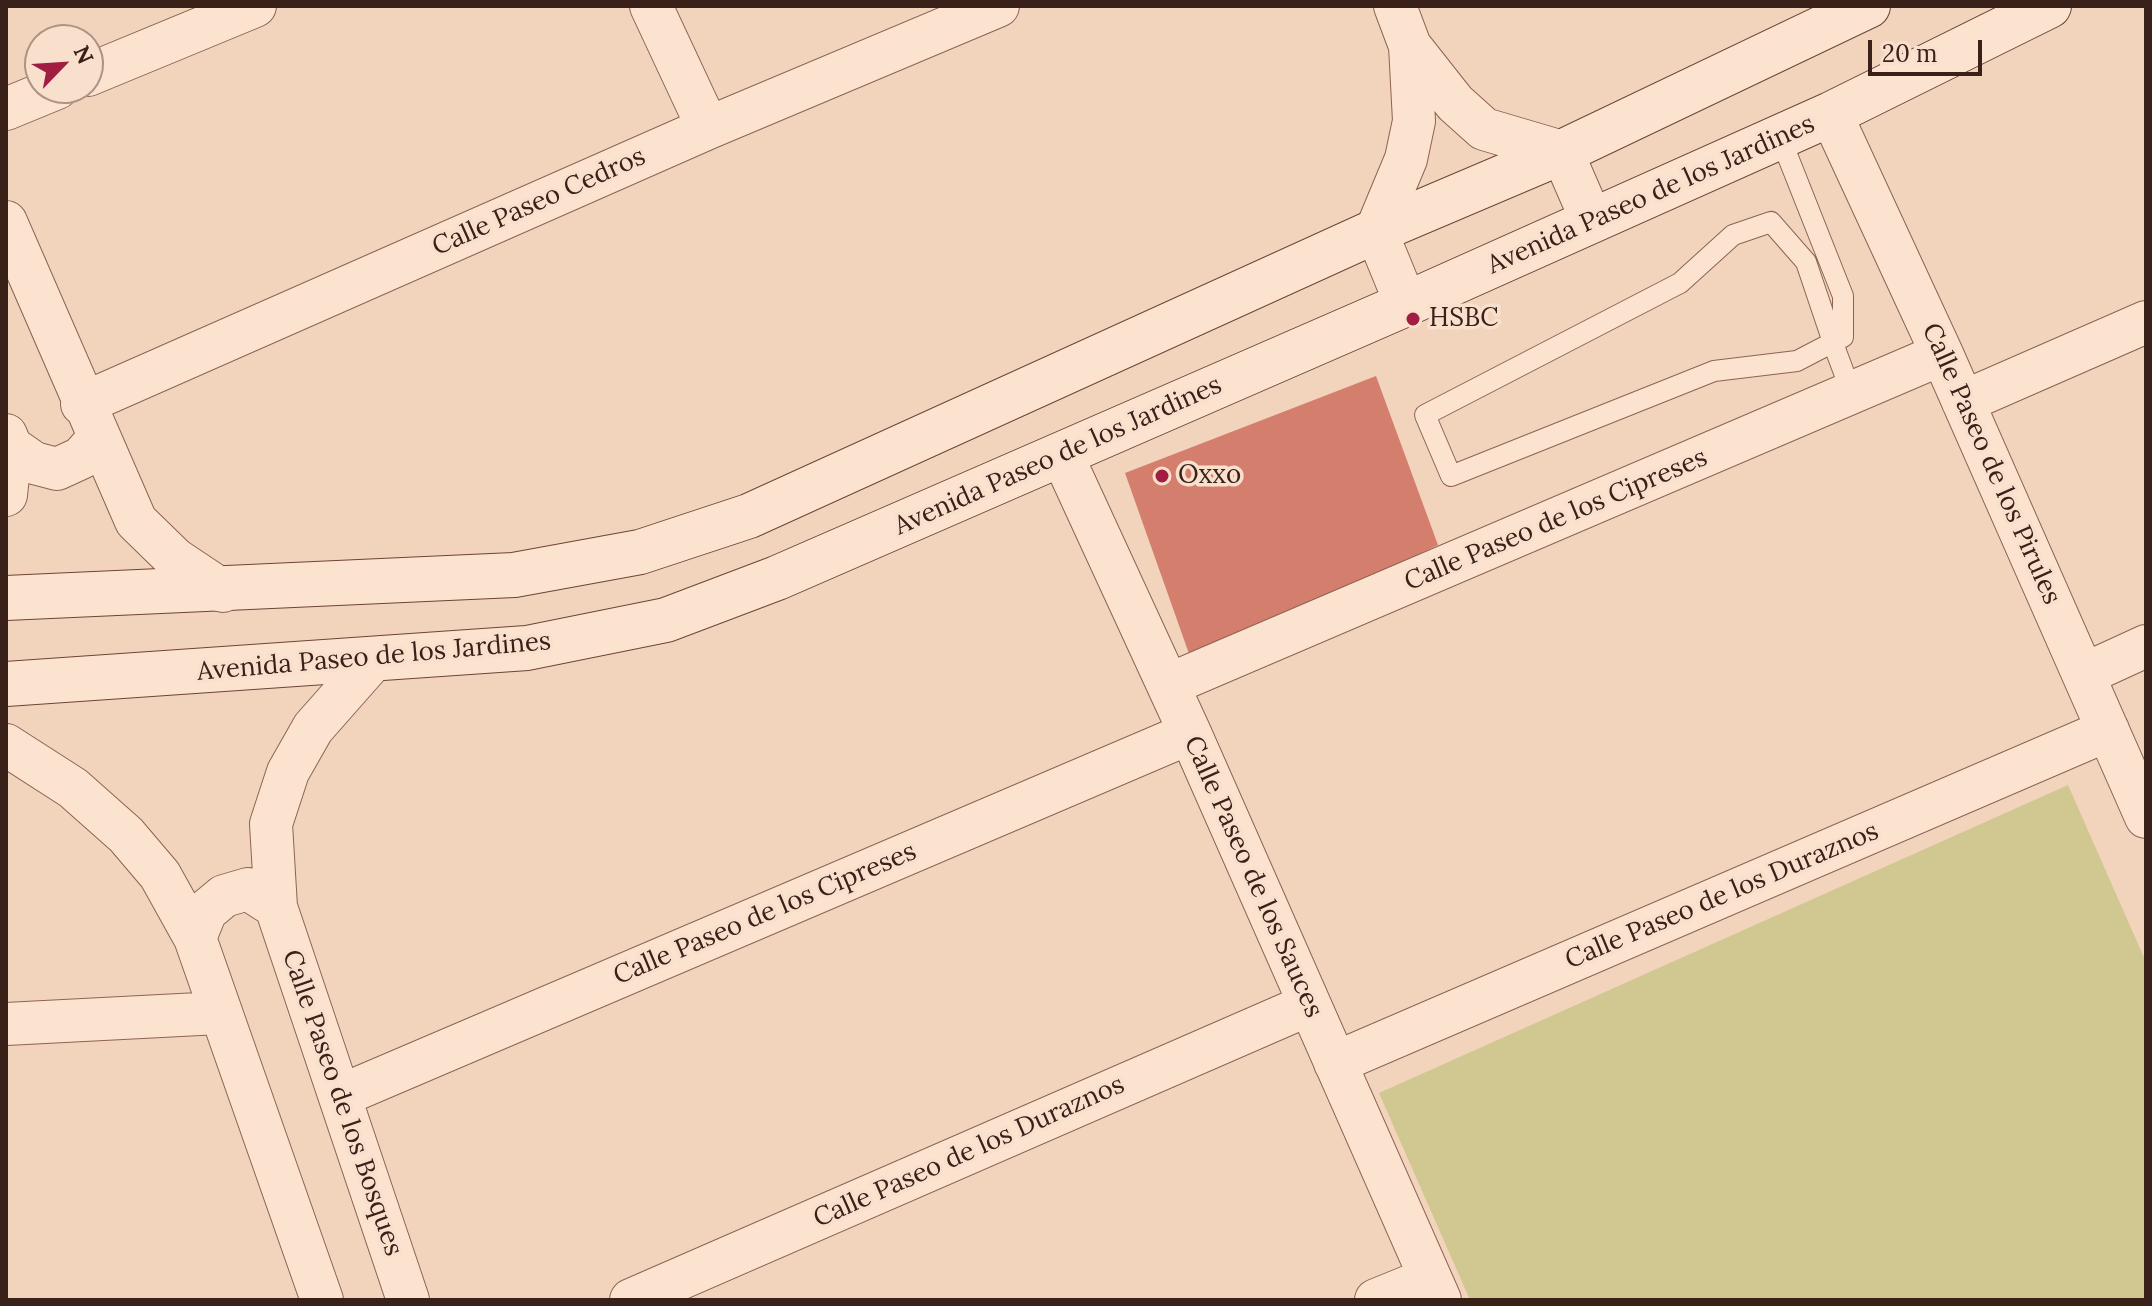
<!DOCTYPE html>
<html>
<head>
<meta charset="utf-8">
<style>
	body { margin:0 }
	#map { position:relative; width:2152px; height:1306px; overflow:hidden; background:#f2d4bc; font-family:Lora,serif }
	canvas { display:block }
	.frame { position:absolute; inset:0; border:8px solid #39211a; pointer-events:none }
	.north { position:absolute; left:24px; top:24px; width:80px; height:80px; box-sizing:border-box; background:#f9e0cd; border:2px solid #ac9485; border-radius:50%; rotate:65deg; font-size:22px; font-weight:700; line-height:32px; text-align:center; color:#39211a }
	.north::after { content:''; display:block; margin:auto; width:28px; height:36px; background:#a11e42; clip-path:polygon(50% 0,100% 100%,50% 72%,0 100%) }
	.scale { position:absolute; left:1868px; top:40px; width:114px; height:36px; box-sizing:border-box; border:4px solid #39211a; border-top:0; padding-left:10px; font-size:24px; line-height:28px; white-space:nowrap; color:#39211a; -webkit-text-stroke:6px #f9e0cd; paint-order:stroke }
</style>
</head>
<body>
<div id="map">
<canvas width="2152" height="1306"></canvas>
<div class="frame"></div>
<div class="north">N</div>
<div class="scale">20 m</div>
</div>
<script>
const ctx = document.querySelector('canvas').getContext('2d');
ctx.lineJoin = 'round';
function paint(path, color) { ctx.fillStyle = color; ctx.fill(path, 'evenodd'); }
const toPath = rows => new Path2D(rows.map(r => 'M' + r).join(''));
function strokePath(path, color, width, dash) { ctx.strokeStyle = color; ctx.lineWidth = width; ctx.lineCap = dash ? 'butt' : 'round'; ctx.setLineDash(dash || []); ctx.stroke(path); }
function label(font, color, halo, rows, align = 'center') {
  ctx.font = font + ' Lora,serif'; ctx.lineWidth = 7; ctx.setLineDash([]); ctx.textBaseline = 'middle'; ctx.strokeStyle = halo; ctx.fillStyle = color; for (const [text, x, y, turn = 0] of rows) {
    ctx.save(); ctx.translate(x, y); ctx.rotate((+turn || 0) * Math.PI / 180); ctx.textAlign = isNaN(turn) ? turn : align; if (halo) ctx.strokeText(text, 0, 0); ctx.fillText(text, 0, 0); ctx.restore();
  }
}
paint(toPath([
	[2068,785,2146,962,2146,1300,1470,1300,1379,1093]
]), '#d1c790');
paint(toPath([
	[1376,376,1438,545,1193,665,1125,473]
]), '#d47e6e');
const lane = toPath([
	[1780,137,1843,296,1843,337,1797,361,1714,371,1451,476,1425,415,1680,283,1733,235,1771,222,1806,262,1837,354,1852,394]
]);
const street = toPath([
	[651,6,708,128],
	[1395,6,1410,46,1455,103,1484,129,1562,152,1592,221],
	[88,75,255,6],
	[6,109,57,88],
	[1831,114,1942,354,2146,817],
	[6,222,136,521,175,559,223,591],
	[1406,304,1376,231,1406,159,1414,121,1410,46],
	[1963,402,2146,322],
	[82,404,708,128,998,6],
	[6,435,11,447,6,495],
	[11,447,34,463,57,469,81,458,98,439],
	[1062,455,1190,733,1440,1300],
	[373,660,313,728,288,772,271,824,276,907,408,1300],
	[2085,674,2146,646],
	[1168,685,1942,354],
	[6,745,73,788,126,835,160,875,195,938,322,1300],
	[195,938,206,911,224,896,248,889,276,907],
	[6,1024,219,1013],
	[1335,1063,2108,730],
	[340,1096,1190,733],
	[631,1300,1308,1005],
	[1376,1300,1430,1278]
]);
const secondary = toPath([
	[6,598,514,575,640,552,749,516,1376,231,1562,152,1868,6],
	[6,684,527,648,666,620,777,578,1406,304,1831,114,2049,6]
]);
strokePath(lane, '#8c6354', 22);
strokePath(street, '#8c6354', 44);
strokePath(secondary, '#6d4437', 46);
strokePath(lane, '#fce3d0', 20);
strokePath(street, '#fce3d0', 42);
strokePath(secondary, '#fce3d0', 44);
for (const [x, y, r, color] of [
	[1413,319,8,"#a11e42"],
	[1162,476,8,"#a11e42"]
]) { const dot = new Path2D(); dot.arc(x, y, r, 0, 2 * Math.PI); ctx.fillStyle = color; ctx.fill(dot); strokePath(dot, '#f9e0cd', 3); }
label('26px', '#39211a', '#f9e0cd', [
	["Avenida Paseo de los Jardines",1651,195,-24],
	["Calle Paseo Cedros",539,202,-24],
	["Avenida Paseo de los Jardines",1058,456,-24],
	["Calle Paseo de los Pirules",1991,464,66],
	["Calle Paseo de los Cipreses",1556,520,-23],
	["Avenida Paseo de los Jardines",374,657,-5],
	["Calle Paseo de los Sauces",1253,877,66],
	["Calle Paseo de los Duraznos",1722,896,-23],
	["Calle Paseo de los Cipreses",765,914,-23],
	["Calle Paseo de los Bosques",342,1103,71],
	["Calle Paseo de los Duraznos",969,1152,-24]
]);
label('26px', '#39211a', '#f9e0cd', [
	["HSBC",1429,319],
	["Oxxo",1178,476]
], 'left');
</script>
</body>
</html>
